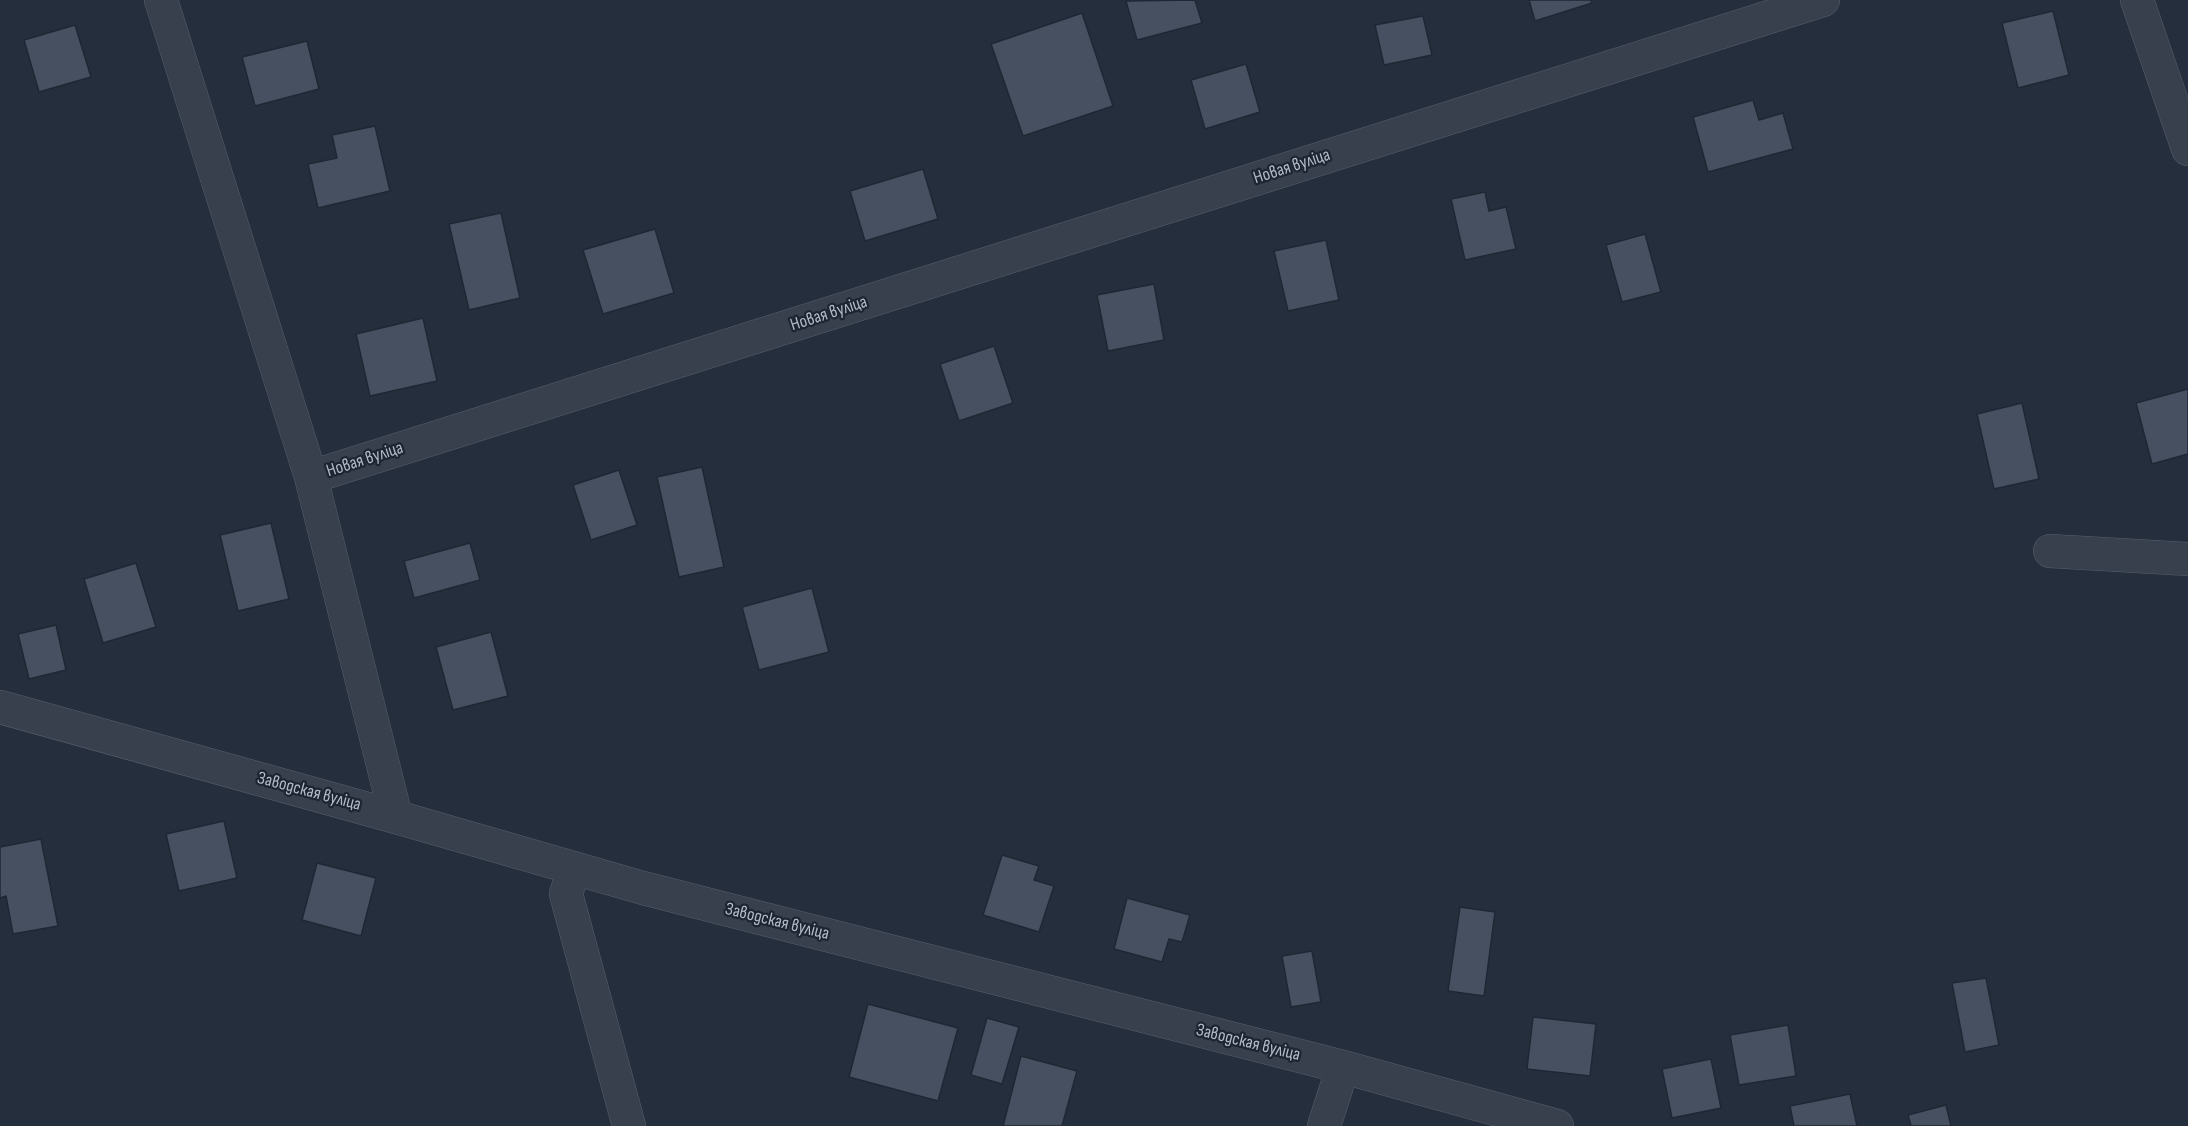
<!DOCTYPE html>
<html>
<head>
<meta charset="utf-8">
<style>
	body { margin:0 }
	canvas { display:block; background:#252e3d }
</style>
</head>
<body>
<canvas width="2188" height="1126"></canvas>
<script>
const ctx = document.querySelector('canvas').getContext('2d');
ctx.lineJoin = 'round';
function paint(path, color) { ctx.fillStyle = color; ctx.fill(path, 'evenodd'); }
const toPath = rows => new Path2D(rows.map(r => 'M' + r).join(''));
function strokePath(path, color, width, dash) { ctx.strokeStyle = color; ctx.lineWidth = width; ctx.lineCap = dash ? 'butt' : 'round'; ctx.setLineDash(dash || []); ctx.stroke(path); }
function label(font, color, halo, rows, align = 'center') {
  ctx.font = font + ' "Sofia Sans Condensed",sans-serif'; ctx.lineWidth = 4.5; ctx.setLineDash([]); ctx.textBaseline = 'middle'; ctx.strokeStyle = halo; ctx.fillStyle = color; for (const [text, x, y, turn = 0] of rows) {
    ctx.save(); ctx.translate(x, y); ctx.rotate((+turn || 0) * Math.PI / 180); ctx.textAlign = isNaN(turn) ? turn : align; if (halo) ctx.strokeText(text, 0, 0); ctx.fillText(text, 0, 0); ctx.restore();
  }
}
const building = toPath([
	[1195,0,1202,23,1137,40,1126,1,1195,0],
	[1529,0,1591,0,1592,3,1535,21,1529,0],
	[2053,11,2069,75,2018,88,2002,23,2053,11],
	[1082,13,1113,106,1023,136,991,44,1082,13],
	[1423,16,1432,55,1384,65,1375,25,1423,16],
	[75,25,91,77,39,92,24,40,75,25],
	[307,41,319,89,255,106,242,57,307,41],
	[1246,64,1260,112,1205,129,1191,80,1246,64],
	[1753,100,1759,120,1783,113,1793,149,1708,172,1693,117,1753,100],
	[375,126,390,191,318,208,308,164,337,158,332,135,375,126],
	[923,169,938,219,865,241,850,191,923,169],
	[1485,192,1489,211,1506,207,1516,249,1465,260,1451,199,1485,192],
	[501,213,520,298,469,310,449,224,501,213],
	[655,229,674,293,603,314,583,250,655,229],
	[1645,234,1661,292,1622,302,1606,245,1645,234],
	[1326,240,1339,300,1288,311,1274,251,1326,240],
	[1154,284,1164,340,1108,351,1097,295,1154,284],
	[423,318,437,381,370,396,356,334,423,318],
	[994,346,1013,403,959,421,940,364,994,346],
	[2188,389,2188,454,2152,464,2136,403,2188,389],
	[2022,403,2039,479,1994,489,1977,414,2022,403],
	[702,467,724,567,679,577,657,477,702,467],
	[619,470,637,525,591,540,573,485,619,470],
	[271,523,289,599,238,611,220,535,271,523],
	[470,543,480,580,414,598,404,561,470,543],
	[136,563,156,627,103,643,84,579,136,563],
	[812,588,829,652,759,670,742,607,812,588],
	[56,625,66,670,29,679,18,634,56,625],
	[491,632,508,696,453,710,436,647,491,632],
	[224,821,237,878,179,891,166,834,224,821],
	[41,839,58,926,13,934,6,896,0,898,0,847,41,839],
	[1002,855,1039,866,1034,880,1054,886,1039,932,983,915,1002,855],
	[317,863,376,878,361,936,302,920,317,863],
	[1127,898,1190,915,1182,942,1169,939,1162,962,1114,949,1127,898],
	[1460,907,1495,912,1484,996,1448,991,1460,907],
	[1312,951,1321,1002,1291,1007,1282,956,1312,951],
	[1986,978,1999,1045,1965,1052,1952,983,1986,978],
	[868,1004,958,1028,938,1101,849,1077,868,1004],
	[1533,1017,1596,1024,1590,1076,1527,1069,1533,1017],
	[987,1018,1019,1027,1002,1084,971,1075,987,1018],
	[1788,1025,1796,1076,1739,1085,1730,1035,1788,1025],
	[1021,1056,1077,1071,1062,1126,1003,1126,1021,1056],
	[1711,1059,1721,1108,1672,1118,1662,1069,1711,1059],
	[1850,1094,1857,1126,1794,1126,1790,1106,1850,1094],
	[1946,1105,1951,1126,1911,1126,1908,1115,1946,1105]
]);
paint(building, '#465061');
strokePath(building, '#1f2734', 1.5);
const minor = toPath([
	[161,0,311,477,1823,0],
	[2137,0,2188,149],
	[311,477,396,817],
	[2050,551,2188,559],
	[0,707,396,817,643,888,1343,1067,1557,1126],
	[574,868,566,894,629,1126],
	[1324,1126,1343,1067]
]);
strokePath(minor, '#565e6b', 34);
strokePath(minor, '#38404d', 33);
label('18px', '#b4bbc8', '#1d2532', [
	["Новая вуліца",1292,167,-18],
	["Новая вуліца",829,314,-18],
	["Новая вуліца",365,460,-18],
	["Заводская вуліца",309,792,15],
	["Заводская вуліца",777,922,14],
	["Заводская вуліца",1248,1043,14]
]);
</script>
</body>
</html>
